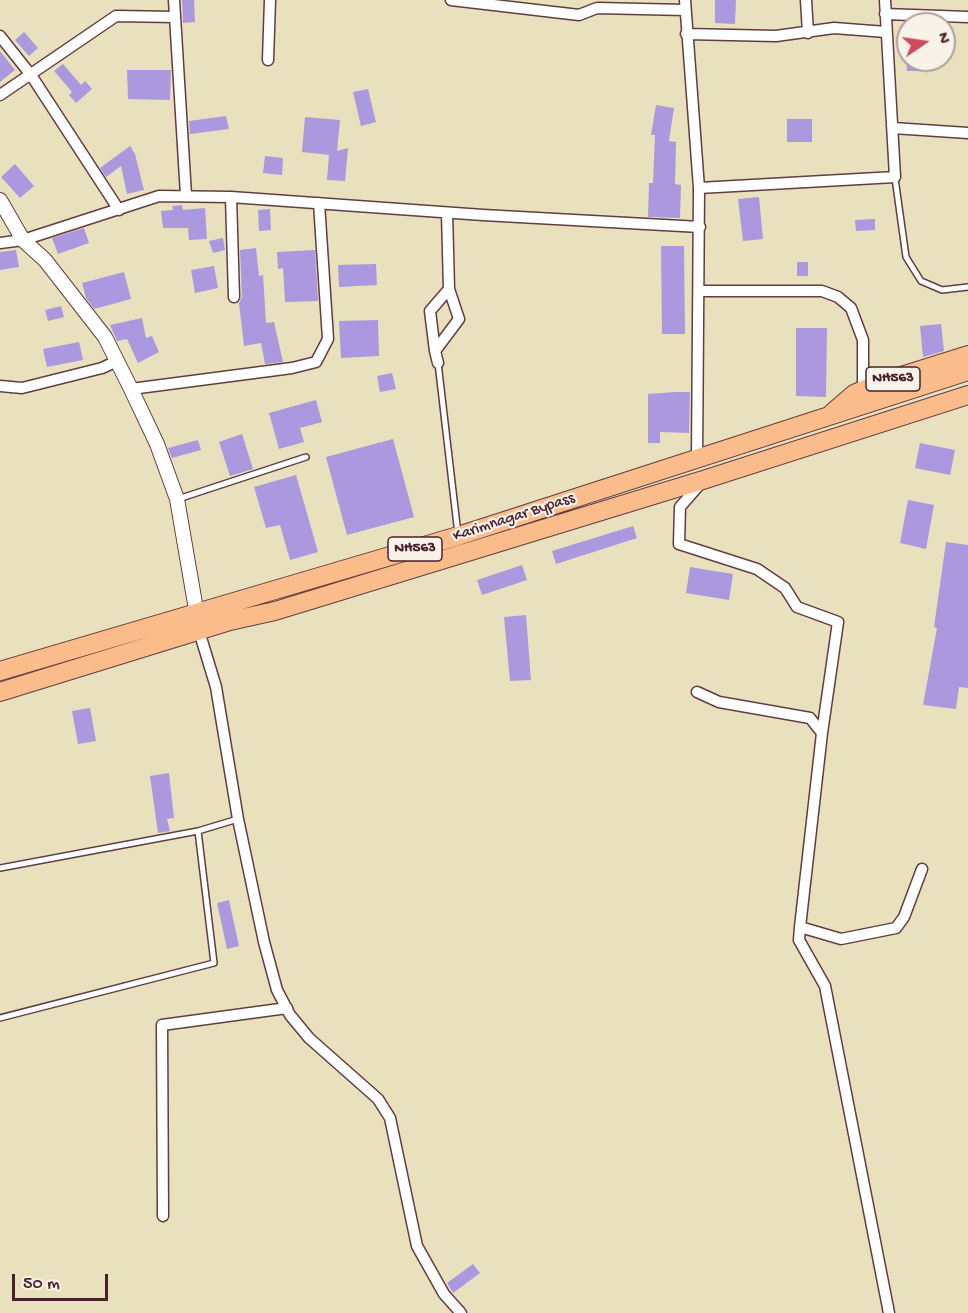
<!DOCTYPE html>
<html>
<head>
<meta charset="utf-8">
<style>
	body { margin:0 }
	#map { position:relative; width:968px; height:1313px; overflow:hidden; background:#e9e1bd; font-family:"Gochi Hand",sans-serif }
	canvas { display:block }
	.north { position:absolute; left:896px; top:12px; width:60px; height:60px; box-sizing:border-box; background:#f7f3e8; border:2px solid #b29e9c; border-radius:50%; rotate:77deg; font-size:16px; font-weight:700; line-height:24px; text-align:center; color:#4a1f2b }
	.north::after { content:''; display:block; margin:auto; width:21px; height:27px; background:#d1495b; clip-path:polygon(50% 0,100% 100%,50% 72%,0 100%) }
	.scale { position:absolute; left:12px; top:1274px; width:96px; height:27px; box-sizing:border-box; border:3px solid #4a1f2b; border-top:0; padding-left:8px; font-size:18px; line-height:21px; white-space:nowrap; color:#4a1f2b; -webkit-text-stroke:4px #f7f3e8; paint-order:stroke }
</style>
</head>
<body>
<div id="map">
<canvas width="968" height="1313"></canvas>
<div class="north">N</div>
<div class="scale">50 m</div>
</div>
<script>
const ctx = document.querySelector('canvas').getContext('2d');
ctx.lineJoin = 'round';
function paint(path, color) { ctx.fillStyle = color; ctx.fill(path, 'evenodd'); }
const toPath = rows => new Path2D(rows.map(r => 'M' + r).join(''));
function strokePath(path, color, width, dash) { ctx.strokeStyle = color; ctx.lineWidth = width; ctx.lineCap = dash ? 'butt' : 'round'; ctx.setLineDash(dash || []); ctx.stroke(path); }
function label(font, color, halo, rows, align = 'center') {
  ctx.font = font + ' "Gochi Hand",sans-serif'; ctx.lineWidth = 4.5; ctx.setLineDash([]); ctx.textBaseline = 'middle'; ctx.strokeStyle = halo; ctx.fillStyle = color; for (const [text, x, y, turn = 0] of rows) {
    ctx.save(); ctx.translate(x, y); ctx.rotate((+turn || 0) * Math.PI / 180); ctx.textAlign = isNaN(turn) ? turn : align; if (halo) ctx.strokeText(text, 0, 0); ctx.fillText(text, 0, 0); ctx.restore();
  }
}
paint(toPath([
	[182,0,194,0,195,22,183,23],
	[715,0,736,0,735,24,715,23],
	[24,32,38,48,29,56,15,40],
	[0,51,15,70,0,82],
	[906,60,930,60,930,71,907,71],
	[63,64,81,85,85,81,92,89,76,103,69,95,72,92,54,71],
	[127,70,171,70,170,100,128,99],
	[368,89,376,122,361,126,353,92],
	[656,105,674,108,669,141,676,142,675,184,681,185,680,218,648,217,649,183,653,183,655,135,651,135],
	[226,116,229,129,190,134,189,121],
	[305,117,340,120,337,151,348,148,345,181,327,180,329,155,302,152],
	[787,119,812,119,812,142,787,142],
	[130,146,135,154,144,190,127,194,121,166,106,177,100,168],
	[265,156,283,158,282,175,263,173],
	[15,164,34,186,20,198,1,177],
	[759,197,763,239,743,241,738,199],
	[182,205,183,210,205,208,207,239,189,240,188,228,163,228,161,211,173,210,172,206],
	[270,209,271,230,259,231,258,210],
	[875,219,875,230,856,231,855,220],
	[84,228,89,243,58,254,52,238],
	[223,238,225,250,213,253,209,241],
	[661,246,684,246,685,334,662,334],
	[256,248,259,276,263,275,266,323,274,322,283,362,265,364,261,343,244,346,239,303,242,297,240,250],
	[16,250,19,267,0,270,0,252],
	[315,250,318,301,285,302,283,268,278,269,277,252],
	[797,262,808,262,808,276,797,276],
	[376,264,377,285,339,287,338,265],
	[214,266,218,288,195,293,191,270],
	[124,272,131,299,94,309,86,298,82,283],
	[61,306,64,317,48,321,45,310],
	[142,318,146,338,152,336,159,352,138,363,127,339,117,341,110,325],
	[378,320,379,356,341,358,339,321],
	[941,324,944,351,923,357,920,326],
	[796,328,827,328,826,397,796,396],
	[79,342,83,360,47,367,43,349],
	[392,373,396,389,380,392,377,376],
	[676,392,690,392,689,433,660,432,660,443,648,443,648,394],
	[316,400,322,422,300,428,304,442,279,449,269,413],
	[242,434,253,469,230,476,219,442],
	[393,439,414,517,347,535,326,457],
	[198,440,201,450,172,458,168,448],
	[920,443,955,450,950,475,915,468],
	[296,475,318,552,290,560,280,525,266,528,254,487],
	[908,500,934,505,926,549,900,543],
	[633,526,637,538,556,564,552,551],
	[946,542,968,545,968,688,959,687,956,709,923,705,937,628,934,627],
	[522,565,527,580,482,595,477,580],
	[690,567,733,574,729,600,686,593],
	[526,615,531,680,510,681,504,617],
	[90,708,96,741,78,744,72,711],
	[169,773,174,818,167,819,170,831,158,833,150,776],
	[229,900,239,946,227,949,217,903],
	[473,1264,480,1273,453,1293,447,1283]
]), '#ab98de');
const service = toPath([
	[895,178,906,257,921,281,942,290,968,287],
	[438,363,458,534],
	[178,499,306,457],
	[0,868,198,831],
	[0,1018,214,963,198,831,238,819]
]);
const minor = toPath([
	[174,0,186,195],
	[451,0,579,15,597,8,685,10],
	[685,0,699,188],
	[806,0,808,33],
	[885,14,968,17],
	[686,34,776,36,834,28,886,32],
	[0,36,31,75,119,210],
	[268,60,270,0],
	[0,95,116,16,175,17],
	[893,128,968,133],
	[231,197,483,215,700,227],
	[447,213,449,289],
	[0,243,23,240,159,196,231,197,234,297],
	[699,291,822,291,838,297,851,308,863,340,863,390],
	[435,351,430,311,449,289,459,319,435,351,438,363],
	[0,386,22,388,102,368,117,361],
	[131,389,292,368,316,362,328,339,319,203],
	[697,459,699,188,895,177,885,0],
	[701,483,680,507,679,544,757,569,785,588,797,607,838,622,822,733,800,927,841,939,896,928,904,917,922,869],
	[199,631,216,687,238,819,264,942,277,990,290,1015,309,1038,378,1099,390,1118,417,1246,444,1294,461,1313],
	[697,692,719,702,810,718,822,733],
	[800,927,799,940,825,986,889,1313],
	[163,1216,162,1025,287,1008]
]);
const tertiary = toPath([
	[0,200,23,240,45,260,105,337,131,389,157,444,177,499,198,621]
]);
const trunk = toPath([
	[832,413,854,394,882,382,968,355],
	[0,671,458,536,968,371],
	[0,692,230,621,275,611,703,480,968,395]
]);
strokePath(service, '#623c41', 8);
strokePath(minor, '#623c41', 13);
strokePath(tertiary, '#623c41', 16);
strokePath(trunk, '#623c41', 20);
strokePath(service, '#fff', 5);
strokePath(minor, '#fff', 10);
strokePath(tertiary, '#fff', 14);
strokePath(trunk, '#fabc8b', 18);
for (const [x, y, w] of [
	[893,379,54],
	[415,549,54]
]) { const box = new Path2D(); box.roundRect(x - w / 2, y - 12, w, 24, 4.5); ctx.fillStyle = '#f7f3e8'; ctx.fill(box); strokePath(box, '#4a1f2b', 1.5); }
label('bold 15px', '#4a1f2b', null, [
	["NH563",893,379],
	["NH563",415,549]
]);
label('16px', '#4a1f2b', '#f7f3e8', [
	["Karimnagar Bypass",514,518,-18]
]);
</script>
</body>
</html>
